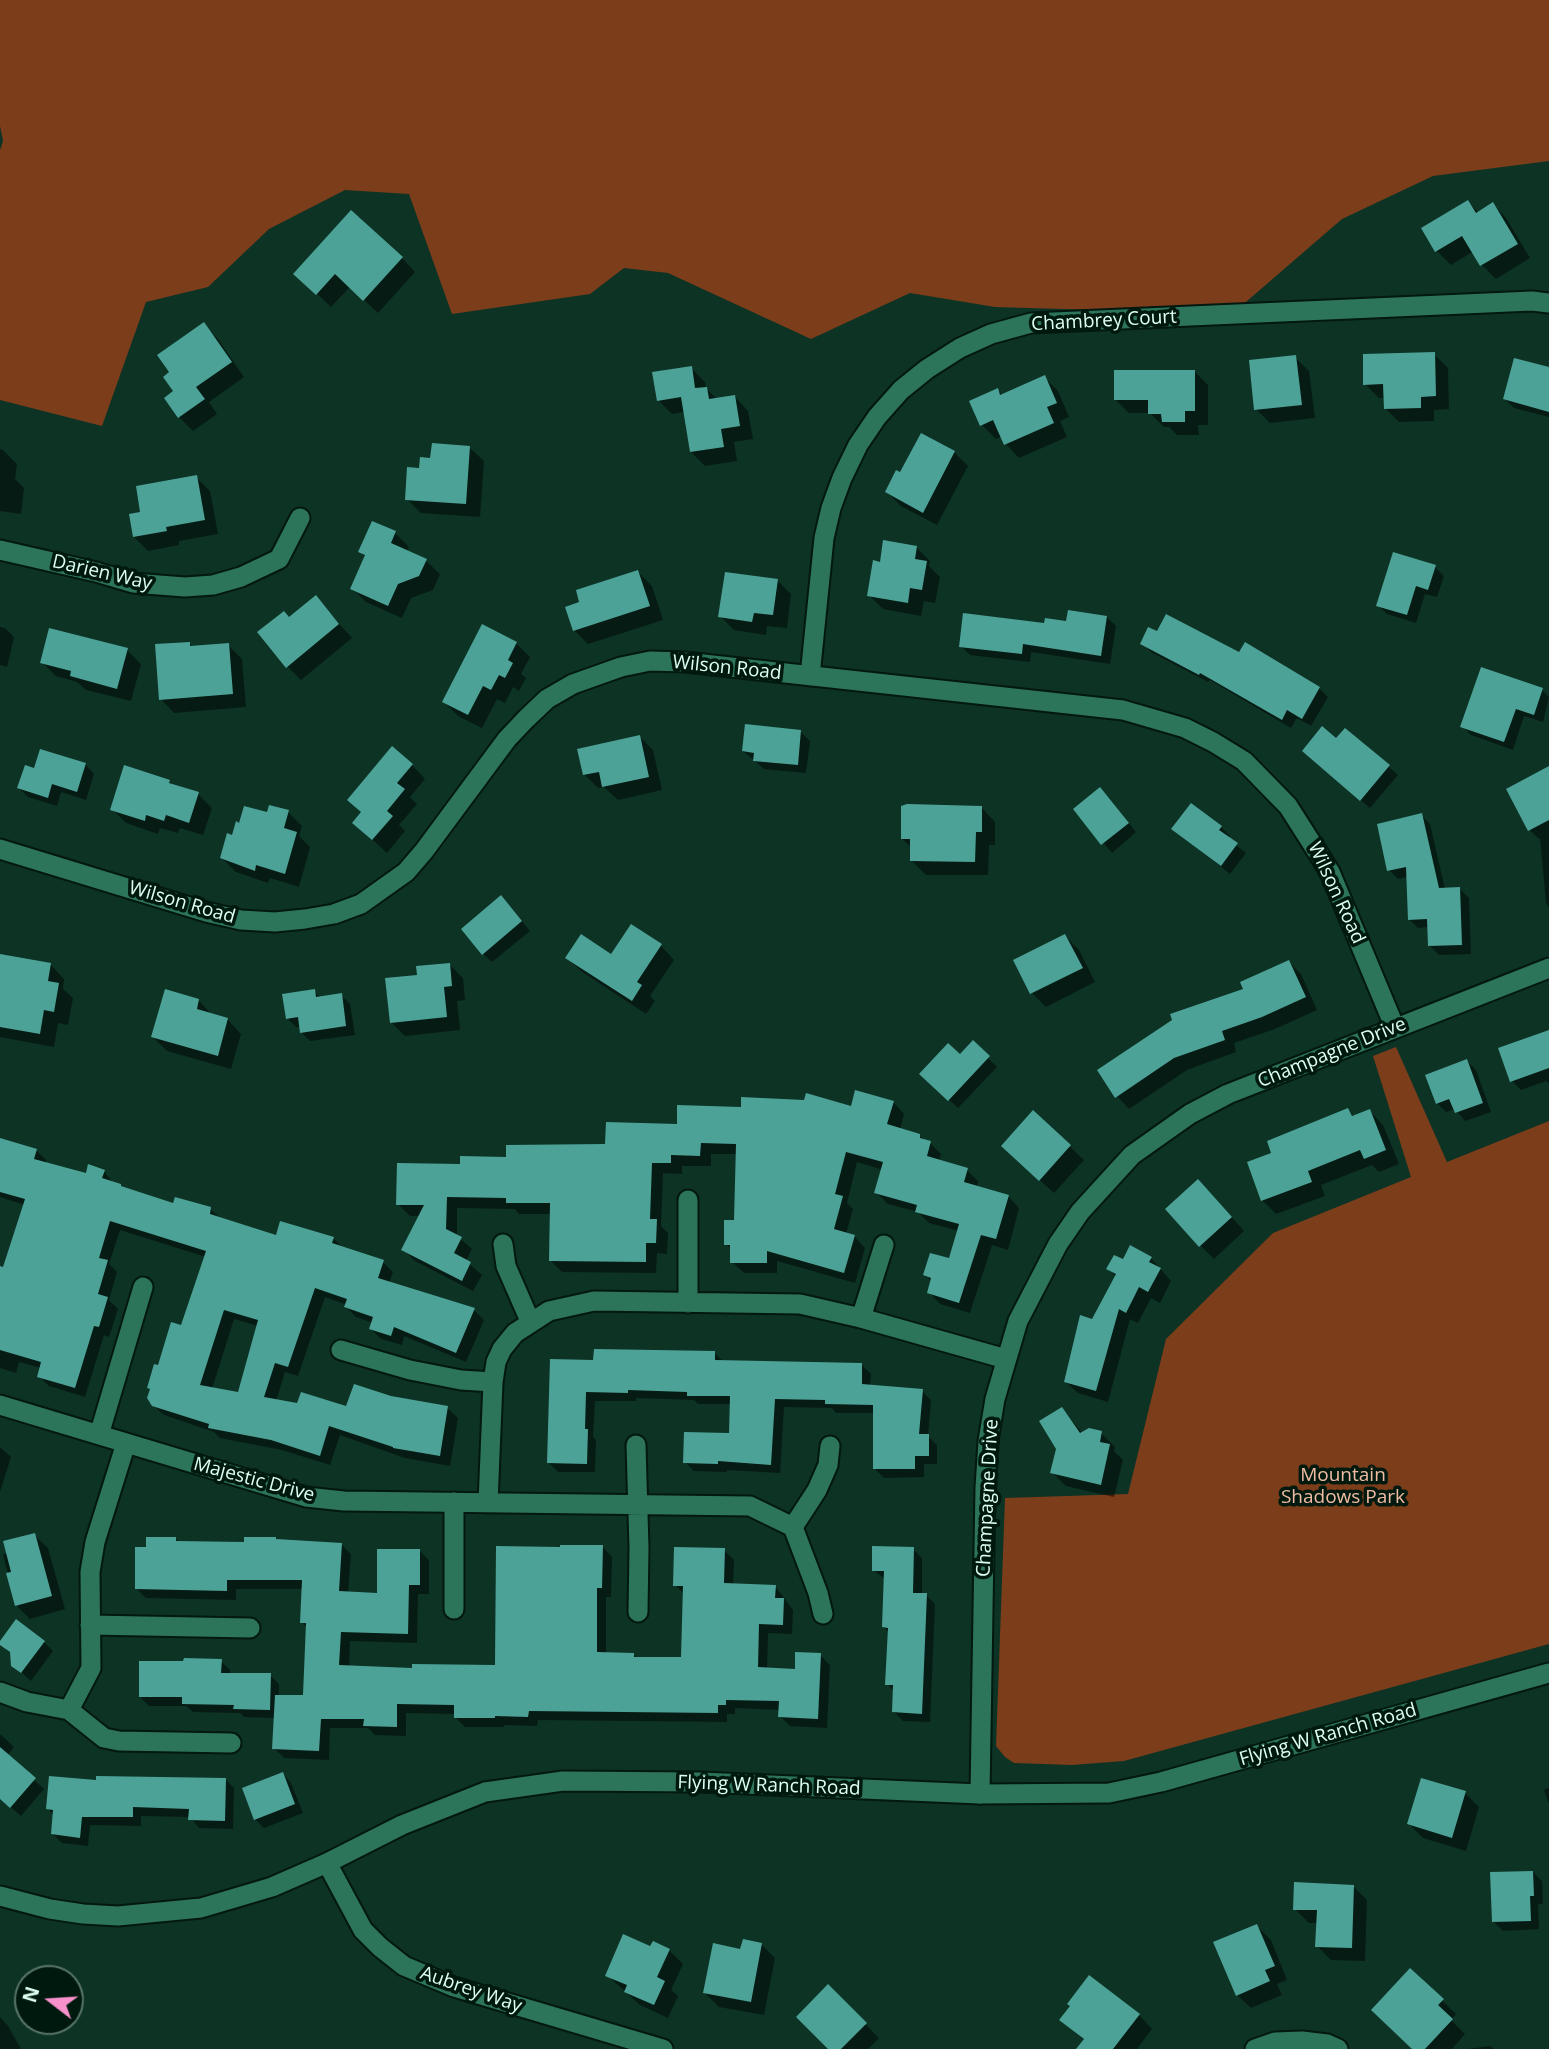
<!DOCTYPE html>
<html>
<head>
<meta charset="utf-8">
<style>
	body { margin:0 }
	#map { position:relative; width:1549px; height:2049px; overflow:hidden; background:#0d3325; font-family:"Open Sans",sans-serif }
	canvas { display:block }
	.north { position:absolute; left:14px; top:1965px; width:70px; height:70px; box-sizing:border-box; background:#00190f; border:2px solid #587569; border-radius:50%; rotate:287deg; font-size:19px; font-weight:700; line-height:28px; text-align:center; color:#dcffef }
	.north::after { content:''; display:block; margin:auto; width:24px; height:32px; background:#f890cb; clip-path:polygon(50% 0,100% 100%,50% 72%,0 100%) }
</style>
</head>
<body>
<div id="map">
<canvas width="1549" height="2049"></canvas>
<div class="north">N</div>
</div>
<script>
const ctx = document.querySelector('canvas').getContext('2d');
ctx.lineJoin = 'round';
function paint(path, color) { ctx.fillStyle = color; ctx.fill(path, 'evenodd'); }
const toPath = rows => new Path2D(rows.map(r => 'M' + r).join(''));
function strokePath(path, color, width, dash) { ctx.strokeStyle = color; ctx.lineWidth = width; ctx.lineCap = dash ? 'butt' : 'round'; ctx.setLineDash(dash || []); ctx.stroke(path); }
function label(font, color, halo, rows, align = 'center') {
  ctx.font = font + ' "Open Sans",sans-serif'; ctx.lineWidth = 7; ctx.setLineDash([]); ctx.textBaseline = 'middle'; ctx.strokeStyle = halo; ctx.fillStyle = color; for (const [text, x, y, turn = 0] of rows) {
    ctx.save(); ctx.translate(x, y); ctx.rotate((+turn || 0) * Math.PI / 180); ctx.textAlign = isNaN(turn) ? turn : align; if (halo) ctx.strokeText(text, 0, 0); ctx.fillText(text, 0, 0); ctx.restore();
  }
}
paint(toPath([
	[0,0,1549,0,1549,161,1433,176,1342,219,1232,314,995,307,910,293,811,339,668,273,624,268,590,294,452,314,409,194,345,190,269,229,208,287,146,302,102,426,0,400,0,150,3,141,0,126],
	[1396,1047,1447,1162,1549,1121,1549,1644,1124,1761,1072,1765,1014,1763,1005,1757,996,1746,1005,1498,1128,1494,1166,1339,1273,1233,1411,1177,1373,1056]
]), '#7c3d1b');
paint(toPath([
	[1468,202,1479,213,1493,204,1506,218,1530,258,1496,279,1482,265,1474,251,1451,265,1437,251,1423,229],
	[402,258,415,272,378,313,350,287,331,307,295,273],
	[203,324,217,338,244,377,209,402,217,414,193,431,179,417,171,373],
	[1434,354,1448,368,1449,409,1434,410,1434,421,1399,422,1385,408,1385,398,1379,398,1365,384],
	[1295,357,1309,371,1315,418,1270,423,1256,409],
	[691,368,705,382,706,388,717,399,735,397,748,411,753,439,734,442,737,461,705,466,691,452,685,412,672,414,658,400],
	[1549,369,1549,417,1514,408,1505,399],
	[1194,371,1208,385,1208,425,1198,425,1199,435,1177,435,1169,427,1164,427,1150,413,1129,413,1115,399],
	[1044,377,1058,391,1069,417,1060,421,1067,437,1019,458,1006,444,1002,436,996,439,982,425,972,402,998,391,1003,396],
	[470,448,484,461,480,517,421,513,407,499,421,470],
	[0,449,3,450,17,464,15,479,24,488,21,514,0,511],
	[954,452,968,466,937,525,901,506,887,492,900,475],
	[196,477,210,491,218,534,179,541,179,545,148,551,134,537],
	[395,533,409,547,406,552,426,561,440,574,433,590,411,598,402,618,366,602,352,588,366,557,360,552],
	[916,547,930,561,929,566,940,577,935,603,924,601,921,616,883,609,869,595,881,564],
	[1435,567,1444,576,1437,597,1425,594,1416,623,1387,614,1378,605],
	[638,572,652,586,663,620,588,644,574,630],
	[777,580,791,594,787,628,767,626,766,635,734,630,720,616],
	[315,597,352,638,301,680,287,666,289,618],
	[1107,617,1116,626,1110,664,1031,652,1030,662,970,655,961,646,1045,625],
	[0,627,5,628,14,637,7,667,0,665],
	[189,643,194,648,228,645,242,659,246,707,174,713,161,699],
	[516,643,530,657,521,674,526,678,519,691,513,687,505,703,497,699,482,728,458,716,444,702],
	[1142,643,1239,655,1319,688,1328,697,1311,726,1297,718,1291,728,1210,680,1208,682,1151,652],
	[127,650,141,664,131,701,86,690,77,682,56,676,42,662],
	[1542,690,1549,697,1543,722,1524,716,1513,750,1471,735,1462,726],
	[1346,730,1398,775,1370,808,1313,760],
	[801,732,810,741,806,773,764,769,743,751],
	[639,736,653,750,662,790,618,800,604,787,598,788,584,774],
	[41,751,86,765,94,774,86,800,61,792,57,806,28,797,19,788,35,770],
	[412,765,425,779,410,797,417,804,399,825,405,831,387,853,354,823],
	[1549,768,1549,907,1546,903,1540,838,1539,839,1530,830,1508,789],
	[169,781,174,786,198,794,212,808,203,835,180,828,178,833,160,828,158,834,126,823,112,809],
	[1109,798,1136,832,1112,853,1075,809],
	[982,808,995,822,995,845,989,845,988,875,926,875,912,861,912,848,902,839],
	[288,812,302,826,299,836,310,847,299,887,270,878,268,883,236,872,222,858,268,814],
	[1421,815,1430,824,1445,889,1460,889,1469,898,1471,954,1439,955,1430,946,1429,927,1418,928,1409,919,1408,877,1398,879,1389,870],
	[1221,827,1230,836,1228,839,1246,853,1230,874,1174,829],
	[510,906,530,931,492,962,483,954],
	[1065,936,1079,950,1095,982,1046,1007,1032,993,1016,960],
	[661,946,674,960,650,996,655,1001,646,1014,581,971,568,958,612,956],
	[0,956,51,965,64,979,63,989,73,998,68,1025,58,1023,54,1047,0,1037],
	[1289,962,1301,974,1317,1010,1275,1029,1234,1043,1236,1052,1187,1070,1129,1109,1117,1096,1245,990],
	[449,964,463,978,465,1000,457,1001,460,1030,405,1036,391,1022,419,976],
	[314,991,321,998,341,995,350,1004,355,1035,310,1041,301,1032,301,1027,296,1027,287,1018],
	[199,1001,213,1016,228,1020,241,1034,231,1069,167,1051,153,1037],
	[1549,1032,1549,1083,1546,1081,1521,1090,1512,1081],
	[973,1043,997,1067,958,1108,922,1074,960,1056],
	[1467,1061,1476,1070,1491,1112,1465,1121,1455,1109,1446,1112,1437,1103],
	[893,1102,904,1114,900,1130,919,1136,930,1143,941,1154,939,1162,967,1170,978,1181,977,1187,1008,1196,1019,1208,1008,1250,992,1245,970,1313,940,1304,929,1292,932,1282,925,1275,950,1261,959,1231,929,1223,918,1212,888,1204,876,1192,883,1170,857,1162,847,1203,853,1209,846,1234,854,1236,865,1248,855,1283,777,1261,777,1273,744,1273,732,1262,732,1250,726,1244,735,1222,737,1154,711,1154,711,1166,682,1166,682,1174,663,1173,661,1226,668,1233,667,1254,657,1253,656,1273,562,1272,551,1261,552,1214,519,1214,515,1209,457,1208,457,1236,472,1249,466,1261,482,1275,473,1291,415,1261,403,1249,420,1216,410,1216,398,1204,462,1166,607,1146,679,1125],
	[1348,1110,1355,1117,1370,1111,1383,1125,1399,1164,1379,1172,1372,1165,1321,1185,1325,1196,1276,1214,1262,1200,1274,1154],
	[1034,1113,1084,1160,1054,1193,1017,1160],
	[0,1140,36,1150,46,1160,45,1164,87,1176,104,1171,113,1183,123,1189,174,1205,210,1209,221,1219,277,1237,333,1238,344,1249,383,1262,393,1272,389,1283,474,1310,484,1320,466,1362,404,1336,402,1345,381,1339,371,1329,373,1323,356,1317,346,1307,347,1305,325,1297,298,1376,285,1372,276,1401,347,1409,391,1398,447,1408,458,1418,450,1466,405,1458,340,1435,330,1465,282,1450,220,1438,214,1432,164,1415,153,1405,159,1368,182,1327,206,1257,120,1230,109,1264,117,1272,109,1300,118,1309,109,1337,104,1335,85,1397,49,1386,39,1376,41,1368,19,1362,16,1373,0,1368,0,1268,4,1269,25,1205,0,1197],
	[234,1319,258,1326,239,1394,212,1389],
	[1212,1195,1244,1231,1214,1259,1200,1245],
	[1151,1258,1171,1281,1160,1303,1151,1298,1138,1323,1130,1319,1108,1402,1078,1393,1066,1382,1093,1321,1116,1277,1109,1269,1124,1262],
	[715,1353,724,1362,862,1365,871,1374,870,1386,922,1391,931,1400,928,1436,937,1445,937,1464,924,1464,924,1477,884,1478,875,1469,875,1413,836,1413,832,1408,784,1407,780,1473,727,1470,727,1472,694,1471,685,1462,731,1435,731,1404,698,1404,694,1400,636,1398,636,1401,595,1401,593,1437,596,1440,595,1472,558,1472,549,1463,595,1362],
	[1062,1409,1083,1434,1101,1433,1115,1447,1114,1451,1123,1460,1114,1497,1066,1486,1052,1472,1058,1449],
	[0,1447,11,1457,0,1492],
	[34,1535,48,1548,65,1609,30,1619,16,1605,3,1554,8,1554],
	[276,1538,278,1541,341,1544,351,1554,348,1593,379,1595,419,1550,429,1560,429,1594,418,1594,417,1643,350,1641,349,1667,414,1669,496,1666,603,1547,612,1557,611,1597,606,1597,606,1654,633,1654,638,1659,682,1659,685,1595,675,1585,724,1550,734,1560,733,1585,775,1586,793,1610,792,1634,768,1633,767,1669,796,1671,820,1655,830,1665,827,1728,790,1726,780,1716,780,1710,735,1708,735,1714,727,1714,727,1722,538,1720,537,1726,504,1725,504,1727,465,1727,455,1717,456,1714,406,1713,406,1736,375,1735,368,1728,330,1728,329,1760,284,1758,274,1748,275,1718,244,1717,240,1713,193,1712,186,1706,149,1706,140,1697,221,1661,230,1670,230,1674,270,1675,279,1684,279,1697,305,1697,307,1628,302,1622,303,1589,236,1589,236,1600,146,1598,136,1588,148,1549,176,1539,180,1543,246,1544],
	[913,1549,922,1558,922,1595,926,1595,935,1604,930,1722,903,1721,894,1712,895,1692,887,1684,889,1633,884,1627,885,1579,873,1570],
	[44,1642,53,1651,31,1681,13,1665,12,1654,0,1644],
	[0,1734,14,1747,7,1756,44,1789,21,1816,0,1798],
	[283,1774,291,1783,303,1813,264,1828,255,1819],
	[225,1779,234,1788,233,1829,199,1828,190,1817,141,1816,141,1826,90,1825,88,1846,62,1843,53,1834,55,1816,48,1809,98,1782],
	[1549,1788,1549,1804,1544,1790],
	[1465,1793,1479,1807,1466,1851,1423,1838,1409,1824],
	[1533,1872,1542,1881,1543,1904,1538,1904,1539,1929,1503,1931,1494,1922],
	[1354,1887,1367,1900,1365,1961,1331,1960,1317,1946,1318,1923,1309,1923,1295,1909],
	[1257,1926,1271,1940,1287,1980,1277,1984,1282,1995,1251,2008,1237,1995],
	[761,1944,775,1958,764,2015,719,2007,705,1993,742,1951],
	[651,1949,669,1950,683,1964,671,1990,678,1996,668,2018,640,2005,607,1975],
	[1410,1970,1456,2014,1451,2020,1465,2034,1452,2049,1419,2049],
	[828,1987,879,2038,868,2049,831,2049],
	[1139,2015,1152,2029,1137,2049,1081,2049,1085,2041,1061,2020],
	[0,2017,8,2026,21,2049,0,2049],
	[1490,2046,1494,2049,1468,2049]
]), '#0007');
paint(toPath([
	[1468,200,1476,213,1493,202,1518,244,1480,266,1462,236,1435,252,1421,228],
	[351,210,403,257,363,301,335,274,316,295,293,274],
	[204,322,232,362,196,387,205,399,178,418,164,398,173,391,163,377,169,372,157,355],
	[1435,352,1436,396,1421,397,1421,408,1384,409,1383,384,1363,385,1363,354],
	[1296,355,1302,405,1254,410,1249,360],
	[1514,358,1549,367,1549,412,1503,399],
	[692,366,695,388,707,387,709,399,735,395,740,426,721,429,724,447,690,452,681,397,657,401,652,372],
	[1114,370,1195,370,1195,411,1185,411,1185,422,1162,422,1161,414,1148,414,1148,400,1114,400],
	[1045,375,1057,403,1047,407,1054,423,1004,445,993,420,980,426,969,401,998,388,1000,395],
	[921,433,955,451,923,513,885,492,896,470,900,472],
	[432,443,470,446,466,504,405,500,407,467,419,468,420,457,430,458],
	[197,475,205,520,166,527,167,531,133,537,129,514,140,512,136,486],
	[372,521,396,531,391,543,427,559,419,576,398,584,388,606,350,589,365,555,358,552],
	[883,540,917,546,915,559,927,561,922,590,910,588,908,603,867,596,873,560,880,562],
	[1393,552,1436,565,1428,590,1416,586,1407,615,1376,606],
	[638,570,650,606,573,631,565,607,579,602,576,590],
	[725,572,778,579,773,615,754,613,752,622,718,617],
	[316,595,339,624,286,668,257,632,284,611,289,617],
	[1068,610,1107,616,1101,656,1023,644,1022,654,959,647,963,613,1044,623,1045,618,1066,621],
	[1166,614,1239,652,1245,642,1320,687,1302,719,1287,710,1282,720,1200,673,1199,675,1140,644,1148,627,1157,631],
	[482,624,517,642,508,660,513,663,505,678,499,675,491,690,483,686,468,715,442,702],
	[49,628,128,648,117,689,70,676,71,671,40,663],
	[190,642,190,646,229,643,233,694,159,700,155,644],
	[1481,667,1543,688,1534,715,1516,709,1504,742,1460,727],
	[745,724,801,730,798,765,753,761,754,753,742,751],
	[1322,726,1336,738,1345,728,1390,765,1360,801,1302,751],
	[640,735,649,777,602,787,599,772,583,775,577,749],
	[392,746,413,764,397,783,405,789,387,811,393,816,372,840,352,823,361,812,347,800],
	[40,749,86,763,77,792,52,784,48,798,17,788,25,765,34,768],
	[124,765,170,780,169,783,199,792,189,823,166,815,164,821,146,815,145,821,110,810],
	[1549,766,1549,820,1528,831,1506,789],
	[1100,787,1129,823,1101,845,1073,809],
	[1191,803,1222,826,1219,830,1238,843,1221,866,1171,829],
	[907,804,982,806,982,832,976,832,975,862,910,861,910,839,901,839,901,806],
	[269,805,289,810,284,828,297,832,285,874,256,865,255,871,220,858,227,833,232,835,236,821,239,823,244,806,267,812],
	[1422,813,1439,888,1460,887,1462,945,1428,946,1427,919,1408,920,1406,867,1387,871,1377,824],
	[501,895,522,921,482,955,461,929],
	[631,924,662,944,637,982,642,985,632,1001,565,958,581,934,611,954],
	[1065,934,1083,968,1030,994,1013,960],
	[0,954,51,963,48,981,59,983,54,1012,44,1010,40,1034,0,1027],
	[1289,960,1306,997,1262,1017,1222,1031,1225,1040,1174,1058,1115,1098,1097,1070,1172,1020,1170,1014,1243,989,1240,982],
	[450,963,452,986,444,987,447,1017,390,1023,385,978,417,975,416,966],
	[165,989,199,999,197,1009,228,1018,218,1056,151,1037],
	[315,989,316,997,342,993,346,1026,300,1033,298,1017,286,1019,282,994],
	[1549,1030,1549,1068,1510,1082,1498,1048],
	[973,1040,990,1056,948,1101,919,1074,948,1043,960,1054],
	[1467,1059,1483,1103,1455,1113,1449,1099,1436,1104,1425,1075],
	[855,1090,894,1101,887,1124,920,1134,920,1138,931,1141,927,1156,968,1168,964,1182,1009,1195,996,1239,981,1235,959,1303,927,1293,931,1278,923,1275,930,1253,949,1258,959,1224,915,1212,917,1205,874,1193,883,1162,846,1152,835,1194,843,1196,834,1229,855,1235,844,1273,767,1251,767,1263,730,1263,730,1245,724,1245,724,1220,734,1220,736,1144,701,1143,700,1156,671,1155,671,1163,652,1163,650,1219,657,1219,656,1243,646,1243,646,1262,549,1261,550,1203,506,1203,506,1198,447,1197,446,1229,462,1237,454,1253,471,1262,462,1281,401,1250,424,1205,396,1205,397,1163,460,1164,460,1156,506,1157,506,1145,605,1144,606,1122,677,1124,677,1105,741,1107,741,1097,804,1100,806,1093,851,1106],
	[1348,1108,1352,1116,1370,1109,1386,1150,1364,1159,1360,1150,1308,1171,1312,1182,1261,1201,1247,1162,1271,1153,1267,1141],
	[1033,1110,1071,1145,1039,1181,1001,1146],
	[0,1138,37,1149,34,1159,86,1173,88,1164,105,1170,102,1178,121,1184,121,1186,173,1203,175,1197,211,1207,210,1214,276,1235,280,1221,334,1237,332,1243,384,1260,378,1278,475,1308,456,1353,394,1327,391,1336,369,1329,373,1317,344,1307,347,1299,315,1288,288,1367,275,1363,264,1397,297,1403,301,1392,346,1406,354,1384,391,1396,448,1406,440,1456,393,1448,393,1447,329,1426,320,1456,271,1440,208,1428,209,1424,152,1406,147,1398,150,1389,147,1388,154,1364,158,1365,171,1322,181,1325,206,1251,110,1221,99,1258,108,1260,98,1294,108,1297,99,1327,94,1326,75,1388,37,1377,41,1362,0,1350,0,1266,3,1267,25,1199,0,1192],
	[224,1310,258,1320,238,1392,200,1385],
	[1198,1179,1232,1217,1199,1247,1165,1209],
	[1130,1245,1152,1257,1149,1262,1161,1268,1148,1292,1139,1287,1126,1313,1119,1309,1096,1391,1064,1382,1080,1315,1092,1319,1116,1274,1106,1269,1114,1255,1123,1259],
	[594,1349,715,1351,715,1360,862,1363,862,1384,923,1389,919,1434,929,1434,929,1456,915,1456,915,1469,873,1469,873,1405,825,1404,825,1400,775,1399,771,1465,718,1461,718,1464,683,1463,684,1432,729,1433,730,1396,687,1396,687,1392,628,1390,628,1393,586,1392,585,1429,588,1429,587,1464,547,1463,550,1359,593,1360],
	[1062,1407,1080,1433,1089,1428,1102,1431,1100,1442,1110,1444,1101,1485,1050,1473,1056,1449,1039,1421],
	[35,1533,52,1596,15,1606,6,1573,11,1572,3,1541],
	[146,1537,176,1537,176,1541,244,1542,244,1537,276,1537,276,1539,342,1543,339,1591,377,1593,377,1549,420,1549,420,1585,409,1585,408,1634,341,1632,339,1665,412,1668,412,1664,495,1665,496,1546,560,1547,560,1545,603,1545,602,1588,597,1588,597,1652,634,1653,634,1657,681,1657,683,1586,673,1586,674,1547,725,1548,724,1583,776,1585,775,1598,784,1598,783,1625,759,1624,758,1667,795,1669,795,1652,821,1653,818,1719,778,1717,779,1701,726,1700,726,1705,718,1705,718,1713,529,1711,528,1717,495,1716,495,1718,454,1718,454,1705,397,1704,397,1727,363,1726,364,1719,321,1719,319,1751,272,1749,275,1695,303,1695,306,1623,300,1623,302,1580,227,1580,227,1591,135,1589,135,1547,146,1547],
	[872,1546,914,1547,913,1593,927,1593,922,1714,892,1712,893,1685,885,1685,888,1628,882,1627,884,1571,872,1571],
	[16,1619,45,1641,21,1673,11,1666,10,1652,0,1645,0,1641],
	[184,1658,222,1659,221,1673,271,1673,270,1710,233,1709,234,1705,182,1704,182,1697,139,1697,139,1661,183,1661],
	[0,1747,36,1778,10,1808,0,1799],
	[283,1772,295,1804,254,1820,242,1788],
	[49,1776,96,1780,96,1776,226,1778,225,1821,188,1820,189,1809,133,1807,133,1817,82,1817,80,1838,51,1834,53,1810,46,1809],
	[1421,1778,1466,1791,1452,1838,1407,1824],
	[1533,1871,1534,1896,1530,1896,1531,1921,1492,1922,1490,1872],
	[1294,1882,1354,1885,1352,1948,1315,1947,1317,1910,1293,1910],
	[1257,1924,1275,1966,1265,1970,1270,1981,1236,1996,1213,1942],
	[623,1934,650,1946,653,1941,670,1949,657,1977,665,1981,654,2005,624,1992,627,1985,605,1976],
	[743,1939,762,1943,751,2002,703,1993,713,1943,740,1949],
	[1410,1968,1444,1999,1438,2005,1453,2019,1425,2049,1412,2049,1371,2010],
	[1089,1975,1140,2014,1113,2049,1076,2049,1084,2039,1059,2020,1070,2006,1067,2004],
	[828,1984,867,2023,841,2049,828,2049,796,2017]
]), '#4da298');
const minor = toPath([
	[0,550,96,572,133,583,185,587,213,585,241,577,279,559,300,518],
	[810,676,824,538,831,508,842,478,858,445,877,417,901,390,927,369,960,348,991,334,1031,323,1532,301,1549,303],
	[0,849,206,912,241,920,275,922,305,919,334,914,361,904,406,872,424,851,507,739,526,719,547,699,573,684,621,667,650,661,685,662,1123,710,1185,728,1213,742,1244,761,1288,806,1330,872,1395,1028],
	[503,1244,506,1266,530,1321],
	[688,1303,688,1200],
	[861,1318,884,1245],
	[341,1350,410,1370,461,1380,493,1382],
	[0,1405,306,1497,344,1501,750,1506,793,1527,818,1593,823,1614],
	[99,1435,143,1287],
	[636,1445,639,1548,638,1612],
	[488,1503,493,1382,496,1362,502,1349,515,1333,549,1311,594,1301,800,1304,861,1318,1006,1359],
	[793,1527,817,1490,828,1465,830,1446],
	[454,1609,454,1502],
	[90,1625,250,1628],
	[0,1692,27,1702,69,1710,104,1738,119,1741,231,1743],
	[69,1710,91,1668,90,1572,95,1542,126,1443],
	[980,1794,985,1487,988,1441,995,1399,1018,1321,1058,1244,1080,1212,1132,1155,1190,1114,1228,1094,1549,968],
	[327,1863,363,1930,380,1947,404,1966,454,1987,663,2049],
	[1255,2049,1275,2042,1302,2041,1327,2044,1338,2049]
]);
const tertiary = toPath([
	[0,1896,50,1909,83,1914,118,1916,201,1908,272,1887,327,1863,402,1825,485,1792,563,1781,700,1782,980,1794,1109,1793,1161,1782,1549,1673]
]);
strokePath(minor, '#031810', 23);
strokePath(tertiary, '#031810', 23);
strokePath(minor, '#2c745a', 19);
strokePath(tertiary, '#2c745a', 19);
label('19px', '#dcffef', '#00190f', [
	["Chambrey Court",1104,321,-3],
	["Darien Way",102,573,13],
	["Wilson Road",727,668,6],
	["Wilson Road",1336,893,65],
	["Wilson Road",182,903,16],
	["Champagne Drive",1332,1053,-22],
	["Majestic Drive",254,1480,15],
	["Champagne Drive",988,1498,-87],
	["Flying W Ranch Road",1328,1735,-16],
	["Flying W Ranch Road",769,1786,2],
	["Aubrey Way",471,1990,19]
]);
label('19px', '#f0bba2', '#00190f', [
	["Mountain",1343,1476],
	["Shadows Park",1343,1498]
]);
</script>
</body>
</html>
